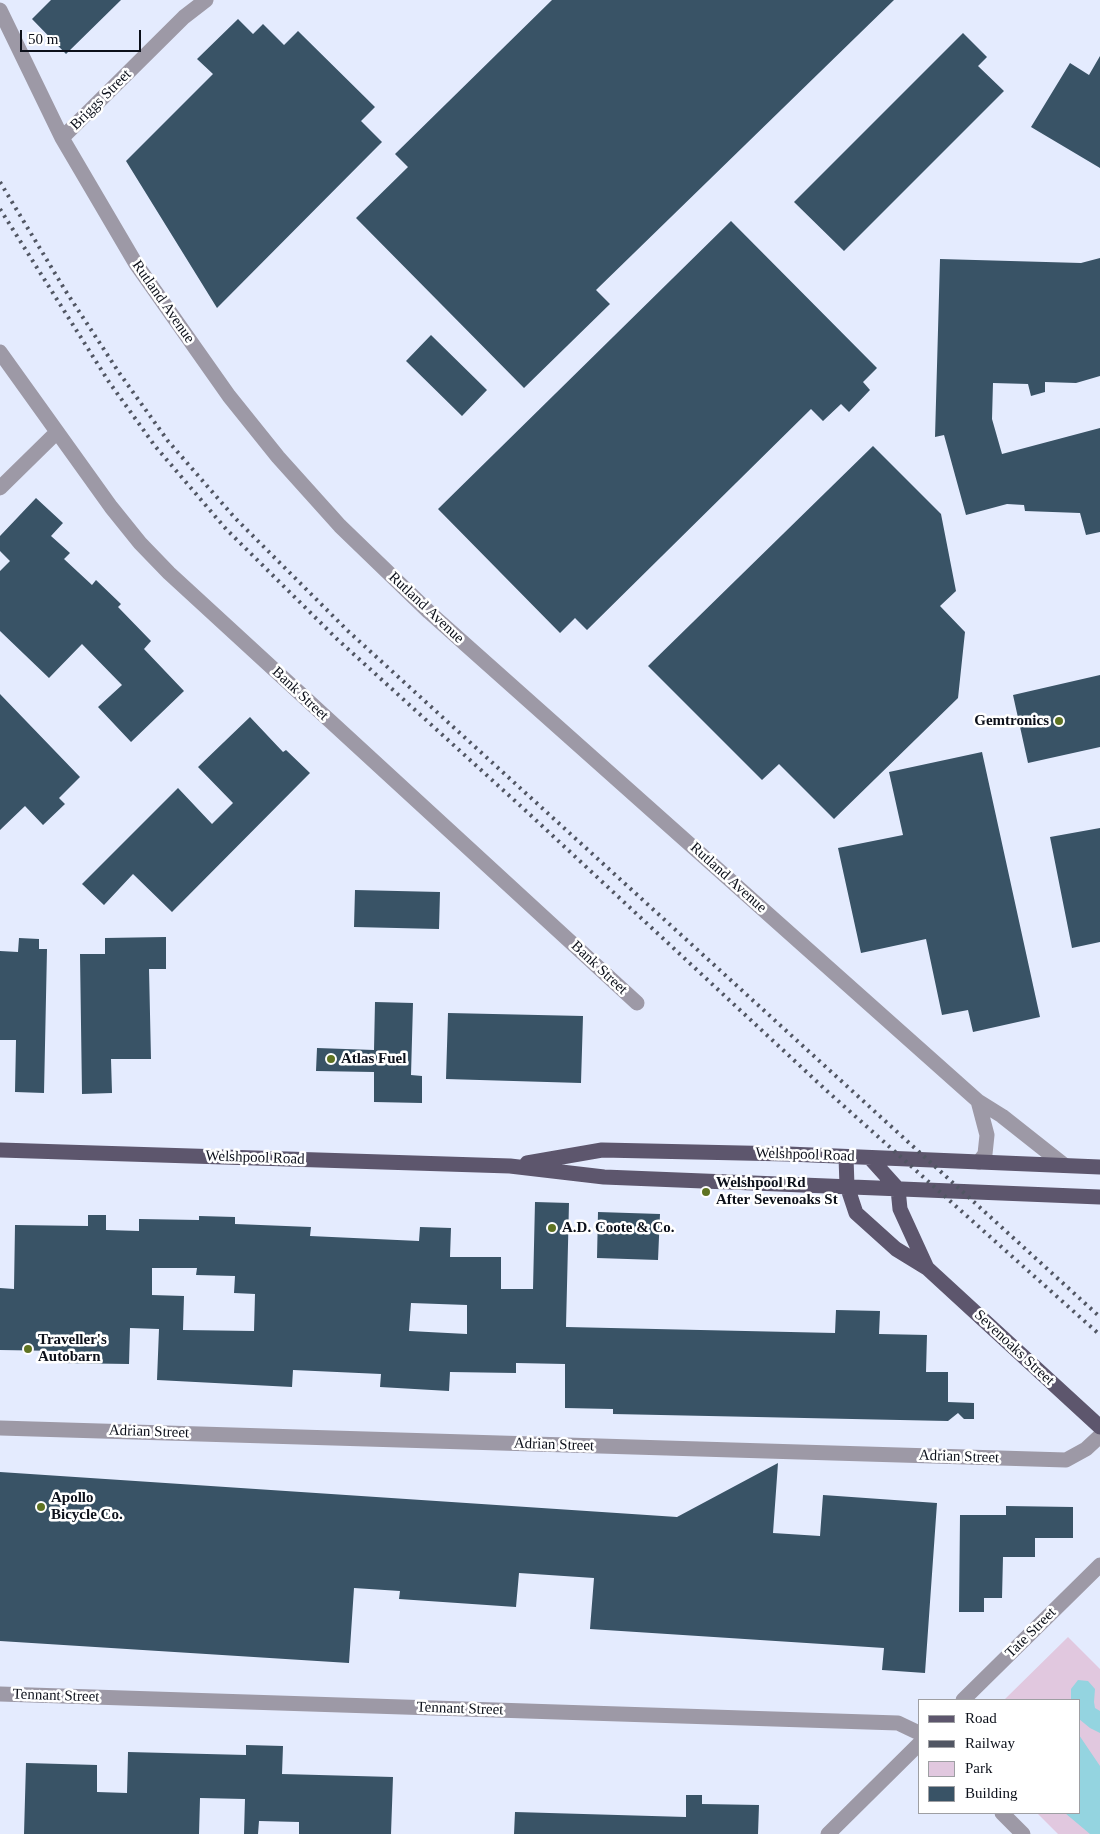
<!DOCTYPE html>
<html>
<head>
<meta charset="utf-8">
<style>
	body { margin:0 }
	#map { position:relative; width:1100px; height:1834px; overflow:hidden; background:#e4ebfe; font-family:"Times New Roman",serif }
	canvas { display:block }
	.legend { position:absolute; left:918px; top:1699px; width:162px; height:115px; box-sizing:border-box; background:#fff; border:1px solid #9e9fa3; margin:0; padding:6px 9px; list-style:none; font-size:15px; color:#0c101a }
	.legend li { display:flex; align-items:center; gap:10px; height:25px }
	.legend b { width:25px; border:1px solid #9e9fa3 }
	.scale { position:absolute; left:20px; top:30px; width:121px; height:22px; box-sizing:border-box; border:2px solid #0c101a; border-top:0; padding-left:6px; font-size:15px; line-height:18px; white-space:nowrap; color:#0c101a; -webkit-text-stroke:4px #fff; paint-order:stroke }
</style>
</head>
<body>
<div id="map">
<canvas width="1100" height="1834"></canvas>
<ul class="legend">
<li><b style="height:6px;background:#5d566d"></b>Road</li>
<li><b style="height:6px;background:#515663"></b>Railway</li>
<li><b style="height:14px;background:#e1c8df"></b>Park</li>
<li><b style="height:14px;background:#395366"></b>Building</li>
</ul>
<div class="scale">50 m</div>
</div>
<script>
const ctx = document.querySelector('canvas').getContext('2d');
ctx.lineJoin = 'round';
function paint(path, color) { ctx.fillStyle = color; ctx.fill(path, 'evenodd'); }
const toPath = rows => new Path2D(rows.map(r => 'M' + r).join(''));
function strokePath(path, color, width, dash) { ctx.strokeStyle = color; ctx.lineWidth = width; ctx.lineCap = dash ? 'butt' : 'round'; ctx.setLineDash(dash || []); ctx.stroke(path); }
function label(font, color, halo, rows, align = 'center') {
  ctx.font = font + ' "Times New Roman",serif'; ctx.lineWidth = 5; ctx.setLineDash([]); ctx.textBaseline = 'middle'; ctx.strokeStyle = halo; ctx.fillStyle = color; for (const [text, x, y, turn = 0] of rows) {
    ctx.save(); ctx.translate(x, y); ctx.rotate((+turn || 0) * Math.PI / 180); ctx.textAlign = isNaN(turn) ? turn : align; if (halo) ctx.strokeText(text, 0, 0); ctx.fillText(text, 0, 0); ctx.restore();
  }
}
paint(toPath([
	[1068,1637,1100,1669,1100,1834,1058,1834,1037,1813,1079,1813,1079,1700,1004,1700]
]), '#e1c8df');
paint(toPath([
	[1078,1680,1088,1681,1095,1689,1094,1702,1095,1708,1100,1711,1100,1733,1090,1728,1079,1719,1079,1700,1071,1700,1071,1689],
	[1079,1735,1100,1766,1100,1834,1090,1834,1065,1813,1079,1813]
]), '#94d4e0');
paint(toPath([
	[51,0,121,0,66,54,32,19],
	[552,0,894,0,596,290,610,304,524,388,356,218,408,167,395,154],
	[238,19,253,34,263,24,284,45,298,31,375,107,361,121,382,142,217,308,126,161,213,74,197,59],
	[963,33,987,57,978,66,1004,91,844,251,794,202],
	[1100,56,1100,168,1031,127,1070,63,1089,75],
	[731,221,877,368,863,382,870,390,849,412,841,404,823,421,811,409,587,630,575,618,560,633,438,509],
	[1100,258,1100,376,1076,383,1045,382,1045,392,1031,396,1028,384,993,383,992,419,1002,454,1100,428,1100,532,1086,535,1080,513,1025,511,1024,505,1007,504,966,515,944,435,935,437,940,259,1081,263],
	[431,335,487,390,462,416,406,361],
	[873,446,941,514,956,591,940,606,965,632,958,698,834,819,779,764,762,780,648,666],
	[36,498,63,523,51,536,70,553,64,559,92,585,96,580,121,604,118,607,151,641,144,649,184,691,131,742,98,707,122,685,82,644,49,678,0,631,0,571,10,561,0,551,0,536],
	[1100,675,1100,747,1028,763,1013,695],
	[0,694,80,777,59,798,65,804,43,825,25,806,0,830],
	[250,717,283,752,286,750,310,773,172,912,133,874,104,905,82,884,178,788,212,824,233,803,198,767],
	[982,752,1040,1017,973,1032,968,1010,942,1015,926,939,861,953,838,848,903,835,889,772],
	[1100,828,1100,942,1072,948,1050,837],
	[355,890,440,892,439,929,354,927],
	[166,937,166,969,149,969,151,1059,111,1059,112,1093,82,1094,80,954,105,954,105,938],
	[19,938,39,939,39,949,47,949,44,1093,15,1092,16,1040,0,1040,0,951,18,952],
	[375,1002,413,1003,411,1075,422,1076,422,1103,374,1102,374,1072,316,1071,317,1048,374,1050],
	[448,1013,583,1016,581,1083,446,1079],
	[535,1202,569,1203,566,1327,835,1333,836,1310,880,1311,879,1334,927,1335,926,1372,948,1372,948,1402,974,1403,974,1419,964,1419,958,1413,948,1421,613,1414,613,1409,565,1408,565,1364,516,1363,516,1373,450,1372,449,1391,380,1387,381,1374,293,1370,292,1387,157,1380,159,1329,130,1328,129,1364,61,1363,61,1351,0,1350,0,1288,14,1289,15,1225,88,1226,88,1215,106,1215,106,1230,139,1231,139,1219,199,1220,199,1216,235,1217,235,1224,311,1227,310,1236,419,1241,420,1227,451,1228,450,1257,501,1257,501,1289,533,1289],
	[152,1268,197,1268,196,1275,235,1276,234,1293,255,1294,254,1331,183,1330,184,1296,152,1295],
	[411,1303,467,1305,467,1334,409,1331],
	[598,1212,660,1214,658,1260,597,1258],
	[778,1463,773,1533,820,1536,823,1495,937,1503,925,1673,882,1670,884,1648,590,1629,594,1578,519,1573,516,1607,399,1599,400,1591,354,1588,349,1663,0,1641,0,1472,677,1517],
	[1006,1506,1073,1507,1073,1538,1035,1538,1035,1557,1003,1557,1002,1598,984,1598,984,1612,959,1612,960,1515,1006,1515],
	[246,1745,283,1746,282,1774,393,1777,391,1834,299,1834,299,1822,259,1821,258,1834,244,1834,245,1799,200,1798,199,1834,24,1834,26,1763,97,1765,97,1792,127,1793,128,1752,246,1755],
	[686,1795,702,1795,702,1804,759,1805,758,1834,514,1834,515,1812,686,1817]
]), '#395366');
strokePath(toPath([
	[0,10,62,138,136,264,229,396,278,457,340,526,429,612,978,1101,1002,1116,1064,1165],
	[62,138,184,17,206,0],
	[0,352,111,507,140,543,169,573,637,1003],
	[0,488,56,433],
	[978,1101,987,1135,985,1154,979,1162],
	[0,1428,1066,1460,1086,1449,1100,1436],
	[0,1694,898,1723,919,1733],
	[963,1700,1100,1565],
	[1002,1813,1023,1834],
	[828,1834,919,1744]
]), '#9d99a6', 15);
strokePath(toPath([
	[0,1150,510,1166,604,1177,1100,1197],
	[846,1157,847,1186,856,1213,896,1249,927,1268,1100,1427],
	[870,1158,898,1189,900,1209,927,1268],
	[527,1163,602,1150,788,1154,1100,1167]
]), '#5d566d', 15);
strokePath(toPath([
	[0,182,65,290,120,374,168,441,235,518,348,631,1100,1317],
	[0,209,109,382,155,446,226,529,337,639,525,810,827,1091,1100,1335]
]), '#515663', 4, [2.5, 5]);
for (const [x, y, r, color] of [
	[1059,721,5,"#5f7322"],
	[331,1059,5,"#5f7322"],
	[706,1192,5,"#5f7322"],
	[552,1228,5,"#5f7322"],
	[28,1349,5,"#5f7322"],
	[41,1507,5,"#5f7322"]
]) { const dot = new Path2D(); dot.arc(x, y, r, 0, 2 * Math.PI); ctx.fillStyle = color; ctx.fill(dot); strokePath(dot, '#fff', 2); }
label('15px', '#0c101a', '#fff', [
	["Briggs Street",101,100,-45],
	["Rutland Avenue",163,302,55],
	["Rutland Avenue",426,608,43],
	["Bank Street",300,694,43],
	["Rutland Avenue",728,878,42],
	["Bank Street",599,968,43],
	["Welshpool Road",805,1155,2],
	["Welshpool Road",255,1158,2],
	["Sevenoaks Street",1014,1348,43],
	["Adrian Street",149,1432,2],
	["Adrian Street",554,1445,2],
	["Adrian Street",959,1457,2],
	["Tate Street",1031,1633,-45],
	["Tennant Street",56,1696,2],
	["Tennant Street",460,1709,2]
]);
label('bold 15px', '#0c101a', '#fff', [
	["Gemtronics",1049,721,"right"],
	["Atlas Fuel",341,1059],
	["Welshpool Rd",716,1183],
	["After Sevenoaks St",716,1200],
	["A.D. Coote & Co.",562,1228],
	["Traveller's",38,1340],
	["Autobarn",38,1357],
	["Apollo",51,1498],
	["Bicycle Co.",51,1515]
], 'left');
</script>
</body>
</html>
